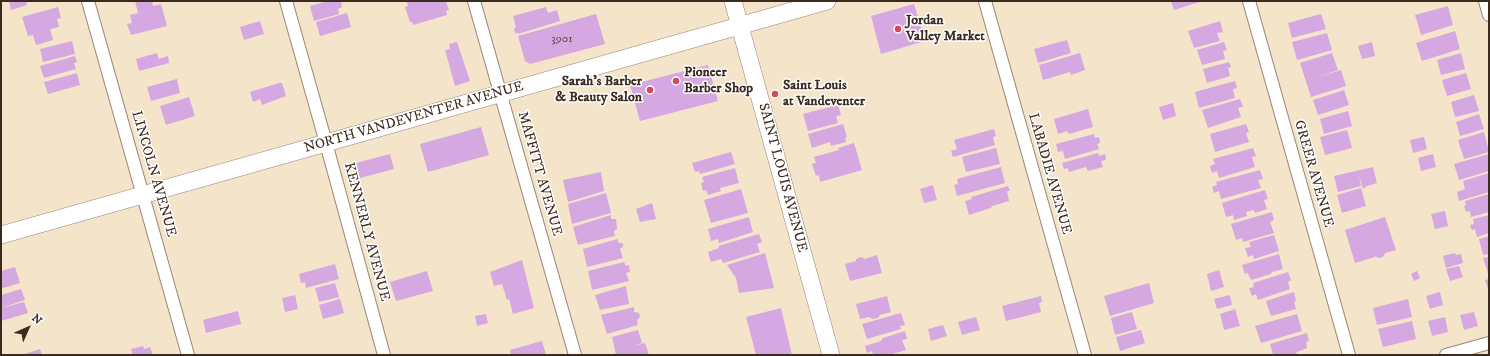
<!DOCTYPE html>
<html>
<head>
<meta charset="utf-8">
<style>
	body { margin:0 }
	#map { position:relative; width:1490px; height:356px; overflow:hidden; background:#f4e4ca; font-family:"IM FELL DW Pica",serif }
	canvas { display:block }
	.frame { position:absolute; inset:0; border:2px solid #3b2a1e; pointer-events:none }
	.north { position:absolute; left:8px; top:308px; width:40px; height:40px; -webkit-text-stroke:3px #fff; paint-order:stroke; rotate:45deg; font-size:11px; font-weight:700; line-height:16px; text-align:center; color:#3b2a1e }
	.north::after { content:''; display:block; margin:auto; width:14px; height:18px; background:#3b2a1e; clip-path:polygon(50% 0,100% 100%,50% 72%,0 100%) }
</style>
</head>
<body>
<div id="map">
<canvas width="1490" height="356"></canvas>
<div class="frame"></div>
<div class="north">N</div>
</div>
<script>
const ctx = document.querySelector('canvas').getContext('2d');
ctx.lineJoin = 'round';
function paint(path, color) { ctx.fillStyle = color; ctx.fill(path, 'evenodd'); }
const toPath = rows => new Path2D(rows.map(r => 'M' + r).join(''));
function strokePath(path, color, width, dash) { ctx.strokeStyle = color; ctx.lineWidth = width; ctx.lineCap = dash ? 'butt' : 'round'; ctx.setLineDash(dash || []); ctx.stroke(path); }
function label(font, color, halo, rows, align = 'center') {
  ctx.font = font + ' "IM FELL DW Pica",serif'; ctx.lineWidth = 3; ctx.setLineDash([]); ctx.textBaseline = 'middle'; ctx.strokeStyle = halo; ctx.fillStyle = color; for (const [text, x, y, turn = 0] of rows) {
    ctx.save(); ctx.translate(x, y); ctx.rotate((+turn || 0) * Math.PI / 180); ctx.textAlign = isNaN(turn) ? turn : align; if (halo) ctx.strokeText(text, 0, 0); ctx.fillText(text, 0, 0); ctx.restore();
  }
}
paint(toPath([
	[9,1,31,1,26,3,27,5,11,10],
	[135,1,152,1,153,6,161,4,167,26,131,35,127,24,132,23,130,15,138,13],
	[328,1,341,1,342,7,338,9,339,14,314,21,310,6],
	[409,1,446,1,449,10,446,11,447,15,413,25,412,22,410,22,405,7,408,6,407,2],
	[1171,1,1203,1,1174,10],
	[914,4,925,41,881,54,871,16],
	[1448,6,1453,25,1421,35,1415,15],
	[58,7,61,18,57,19,59,27,50,29,53,40,36,45,33,35,28,36,22,17],
	[546,7,548,13,557,10,560,21,518,34,518,33,515,33,514,28,516,27,513,16],
	[347,13,351,27,320,36,316,22],
	[596,14,605,44,530,64,525,61,518,36],
	[1321,14,1326,29,1292,38,1288,23],
	[260,21,264,34,244,40,240,27],
	[1220,21,1223,32,1217,33,1220,41,1194,48,1188,31],
	[1455,31,1460,49,1422,61,1416,43],
	[1327,33,1332,50,1297,60,1292,42],
	[1067,40,1071,53,1038,63,1034,49],
	[72,41,75,54,43,62,40,49],
	[457,42,470,81,455,86,445,50,450,49,449,44],
	[1224,42,1227,50,1223,51,1225,59,1202,65,1197,50],
	[1372,42,1375,56,1362,59,1358,46],
	[157,53,159,59,168,56,169,63,139,71,136,59],
	[1080,53,1085,70,1071,75,1070,72,1043,80,1039,65],
	[1332,53,1338,70,1318,77,1341,70,1346,86,1311,97,1300,63],
	[1461,53,1465,69,1441,75,1437,60],
	[75,56,77,62,74,63,76,69,44,78,40,66],
	[1229,62,1231,67,1228,68,1230,76,1207,83,1203,69],
	[708,65,718,101,640,121,630,85],
	[77,73,80,85,48,94,44,82],
	[1466,73,1471,89,1447,96,1442,80],
	[177,79,180,93,151,101,147,87],
	[1235,81,1237,88,1233,89,1235,98,1199,108,1195,92],
	[279,83,282,83,286,96,262,105,260,99,253,102,250,92],
	[1344,90,1349,105,1318,115,1313,100],
	[1474,95,1479,111,1455,117,1451,102],
	[189,97,195,116,166,125,160,106],
	[1240,99,1243,107,1238,108,1241,117,1208,128,1202,110],
	[1173,103,1176,116,1163,120,1159,107],
	[838,105,841,115,836,116,838,123,808,131,803,114],
	[1088,109,1093,127,1069,134,1067,131,1058,134,1054,119],
	[1348,111,1352,126,1324,134,1320,119],
	[1479,114,1484,129,1460,136,1456,122],
	[843,124,847,137,845,138,846,142,831,146,830,142,812,148,808,134],
	[1246,124,1249,132,1246,133,1249,142,1215,152,1210,134],
	[481,127,489,155,428,172,420,144],
	[994,129,996,136,993,137,995,145,953,157,951,151,957,149,954,140],
	[1347,130,1352,148,1325,155,1320,137],
	[1484,132,1489,152,1464,159,1458,140],
	[1094,134,1095,138,1099,137,1100,143,1097,144,1099,149,1065,159,1063,151,1058,152,1056,144],
	[1424,137,1427,149,1413,153,1410,140],
	[854,143,862,170,820,182,819,175,816,176,812,164,816,163,814,157,839,150,838,148],
	[996,148,1000,164,966,172,962,157],
	[1253,148,1256,156,1252,157,1255,167,1219,178,1217,171,1212,173,1210,166,1215,164,1213,159],
	[731,152,735,164,700,174,699,171,695,172,692,163],
	[1098,153,1099,156,1105,154,1106,160,1101,161,1103,167,1088,171,1086,167,1069,172,1068,168,1064,169,1062,163],
	[390,154,394,169,360,178,356,163],
	[1433,154,1436,167,1421,171,1418,158],
	[1489,154,1489,171,1459,180,1454,164],
	[1001,167,1005,183,957,196,954,185,958,184,957,179],
	[1373,167,1377,183,1367,186,1363,189,1359,175,1361,186,1338,192,1334,176],
	[735,168,739,183,720,188,721,191,708,195,706,190,703,191,701,183,704,182,702,177],
	[1260,170,1263,179,1258,180,1261,188,1221,199,1219,191,1214,193,1212,187,1217,185,1216,182],
	[601,172,604,191,568,202,563,180],
	[1489,173,1489,192,1459,201,1457,192,1465,189,1463,181],
	[933,185,937,200,924,203,920,189],
	[1008,186,1010,191,1007,191,1009,201,992,206,991,208,969,215,965,201,972,199,971,197],
	[1361,188,1366,206,1342,213,1337,195],
	[741,189,748,213,711,223,704,200],
	[1265,190,1268,199,1264,200,1267,209,1255,213,1254,210,1246,212,1247,216,1234,220,1233,215,1226,217,1222,203],
	[606,193,611,213,572,224,568,204],
	[1489,194,1489,212,1471,217,1470,211,1466,212,1464,206,1466,205,1465,201],
	[652,203,656,219,640,222,636,209],
	[1445,211,1448,226,1435,229,1431,214],
	[1272,212,1274,220,1270,222,1274,233,1243,242,1242,238,1236,240,1231,224],
	[611,215,611,219,616,219,617,229,614,231,615,236,578,245,573,227],
	[1489,215,1489,233,1477,237,1475,229,1472,230,1470,225,1474,224,1473,219],
	[749,217,753,232,719,243,718,239,711,241,708,229],
	[1385,217,1396,250,1385,253,1383,257,1379,258,1374,256,1375,257,1355,263,1345,230],
	[759,234,762,242,757,244,760,252,723,263,721,259,711,262,708,252,719,248,718,246],
	[1274,235,1279,251,1254,259,1253,255,1248,257,1245,248,1251,247,1249,242],
	[1489,236,1489,254,1483,255,1479,239],
	[617,239,619,243,623,243,623,247,620,249,623,258,587,267,583,249],
	[765,253,774,288,739,293,736,278,727,265],
	[1455,253,1456,255,1461,254,1463,263,1446,268,1443,256],
	[1279,254,1283,269,1272,272,1271,274,1251,280,1248,273,1245,274,1242,265],
	[877,255,882,273,850,281,845,264,856,261,856,259,861,257,865,259],
	[1489,257,1489,276,1483,258],
	[522,260,534,308,513,314,509,299,507,300,502,284,494,286,490,272],
	[624,262,626,266,629,265,630,272,626,273,629,281,592,290,588,271],
	[335,264,339,279,306,288,305,282,301,283,299,274],
	[1459,266,1463,277,1450,281,1446,269],
	[15,267,20,283,3,288,1,287,1,271],
	[1219,270,1224,287,1211,291,1207,274],
	[427,271,433,291,396,301,390,282],
	[1417,271,1420,278,1414,281,1411,274],
	[1288,272,1291,280,1288,282,1290,289,1258,300,1256,294,1252,296,1249,288,1254,287,1253,283],
	[1489,279,1489,292,1485,280],
	[335,283,339,297,319,302,315,288],
	[1149,283,1154,303,1110,316,1104,296],
	[626,286,629,304,600,310,595,295],
	[21,289,25,300,1,308,1,295],
	[1294,292,1296,301,1294,302,1296,309,1271,316,1266,301],
	[1440,292,1443,305,1430,309,1426,296],
	[295,295,298,309,285,312,282,298],
	[1230,295,1232,305,1217,309,1214,299],
	[887,296,891,312,880,315,878,318,872,319,869,317,860,319,856,304],
	[1041,296,1042,302,1039,303,1041,312,1006,321,1002,306],
	[340,299,344,313,323,319,319,305],
	[1408,299,1412,317,1377,325,1373,308],
	[24,302,28,313,1,321,1,308],
	[634,307,634,312,639,313,640,317,637,320,638,325,607,334,601,315],
	[781,308,792,355,756,355,746,317],
	[1235,309,1240,326,1224,330,1220,314],
	[238,311,241,324,206,333,203,320],
	[1132,312,1137,329,1115,335,1111,318],
	[1474,312,1478,326,1464,330,1460,315],
	[901,313,905,325,900,326,901,329,867,339,862,324],
	[486,314,488,323,477,326,475,316],
	[1297,314,1302,331,1261,343,1255,326],
	[976,317,980,330,962,335,958,322],
	[1445,317,1448,332,1432,336,1428,321],
	[1412,321,1416,339,1383,347,1378,329],
	[943,325,947,336,931,341,928,329],
	[638,330,642,343,634,346,645,343,649,355,616,355,612,337],
	[1141,330,1145,343,1120,351,1116,337],
	[905,331,907,339,902,340,906,350,889,355,873,355,872,351,867,353,865,346,881,341,883,338],
	[1307,333,1309,341,1306,342,1307,348,1297,352,1295,355,1273,355,1270,344],
	[542,341,546,355,511,355,510,350],
	[143,346,144,349,150,347,153,355,133,355,131,349],
	[40,349,42,355,21,355]
]), '#d5a8e2');
const street = toPath([
	[88,1,188,355],
	[286,1,326,143,384,355],
	[474,1,575,355],
	[985,1,1085,355],
	[1249,1,1349,355],
	[1485,1,1489,15],
	[1446,355,1489,343]
]);
const secondary = toPath([
	[733,1,831,355],
	[1,235,827,1]
]);
strokePath(street, '#988774', 14);
strokePath(secondary, '#988774', 18);
strokePath(street, '#fff', 12);
strokePath(secondary, '#fff', 17);
for (const [x, y, r, color] of [
	[898,29,4,"#d1495b"],
	[676,81,4,"#d1495b"],
	[650,90,4,"#d1495b"],
	[775,94,4,"#d1495b"]
]) { const dot = new Path2D(); dot.arc(x, y, r, 0, 2 * Math.PI); ctx.fillStyle = color; ctx.fill(dot); strokePath(dot, '#fff', 1.5); }
label('12px', '#624a4f', null, [
	["3901",562,40]
]);
label('bold 14px', '#3b2a1e', '#fff', [
	["Jordan",906,21],
	["Valley Market",906,37],
	["Pioneer",684,73],
	["Barber Shop",684,89],
	["Sarah's Barber",642,82,"right"],
	["& Beauty Salon",642,98,"right"],
	["Saint Louis",783,86],
	["at Vandeventer",783,102]
], 'left');
label('14px', '#3b2a1e', '#fff', [
	["NORTH VANDEVENTER AVENUE",414,118,-16],
	["LINCOLN AVENUE",153,174,74],
	["MAFFITT AVENUE",539,174,74],
	["LABADIE AVENUE",1049,174,74],
	["GREER AVENUE",1313,174,74],
	["SAINT LOUIS AVENUE",782,178,75],
	["KENNERLY AVENUE",366,232,75]
]);
</script>
</body>
</html>
